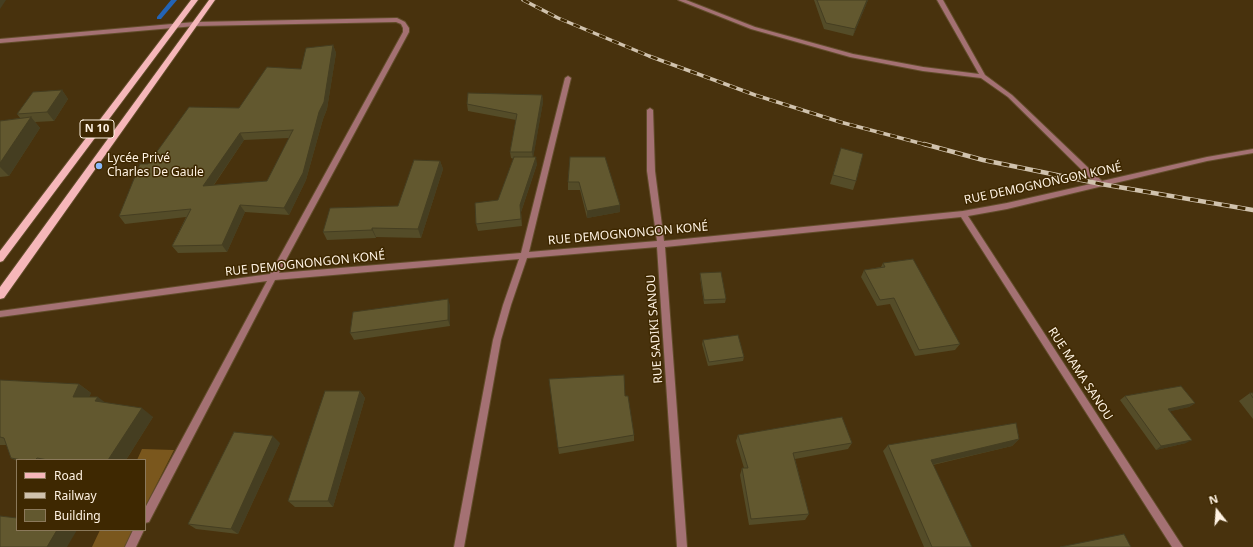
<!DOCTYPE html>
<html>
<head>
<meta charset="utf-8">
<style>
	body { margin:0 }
	#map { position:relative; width:1253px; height:547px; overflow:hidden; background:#48320d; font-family:"Noto Sans",sans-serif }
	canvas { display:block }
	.legend { position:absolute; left:16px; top:459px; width:130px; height:72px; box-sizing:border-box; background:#3e2801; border:1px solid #8b795b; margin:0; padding:5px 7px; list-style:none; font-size:12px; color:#fff3e3 }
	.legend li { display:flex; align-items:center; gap:8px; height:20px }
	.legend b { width:20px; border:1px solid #8b795b }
	.north { position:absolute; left:1197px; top:491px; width:40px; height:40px; -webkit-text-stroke:3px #3e2801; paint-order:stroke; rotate:343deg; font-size:11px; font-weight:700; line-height:16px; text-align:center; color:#fff3e3 }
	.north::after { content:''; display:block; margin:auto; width:14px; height:18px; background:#fff3e3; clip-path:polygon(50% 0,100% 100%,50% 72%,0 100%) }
</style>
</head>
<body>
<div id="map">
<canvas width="1253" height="547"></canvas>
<ul class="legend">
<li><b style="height:5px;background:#f6b7ba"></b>Road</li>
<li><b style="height:5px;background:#d0c2ad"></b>Railway</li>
<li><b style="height:11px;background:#62582f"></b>Building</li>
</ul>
<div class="north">N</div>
</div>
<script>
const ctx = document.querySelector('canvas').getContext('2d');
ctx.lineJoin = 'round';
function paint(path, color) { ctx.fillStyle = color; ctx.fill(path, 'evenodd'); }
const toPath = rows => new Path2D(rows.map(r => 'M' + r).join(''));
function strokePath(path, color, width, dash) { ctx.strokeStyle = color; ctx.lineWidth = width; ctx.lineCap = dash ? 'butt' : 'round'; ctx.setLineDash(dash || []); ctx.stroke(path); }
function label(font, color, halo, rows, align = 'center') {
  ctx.font = font + ' "Noto Sans",sans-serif'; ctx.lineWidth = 3; ctx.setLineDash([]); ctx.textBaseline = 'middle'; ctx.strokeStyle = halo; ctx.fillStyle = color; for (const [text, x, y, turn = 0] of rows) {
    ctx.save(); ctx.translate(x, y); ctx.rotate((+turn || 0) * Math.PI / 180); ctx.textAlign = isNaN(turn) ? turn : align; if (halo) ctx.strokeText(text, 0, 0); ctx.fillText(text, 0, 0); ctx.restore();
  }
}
paint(toPath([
	[142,449,174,450,145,507,145,460,137,460],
	[100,530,134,530,125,547,92,547]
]), '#7a571d');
paint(toPath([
	[171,0,177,0,161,19,157,19,157,17,171,0]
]), '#2364b5');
const minor = toPath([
	[678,0,686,0,755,27,853,54,923,67,979,74,937,0,943,0,985,75,1012,95,1102,181,1207,157,1253,149,1253,153,1207,161,1007,209,968,216,1183,547,1172,547,961,217,665,247,687,547,677,547,657,247,527,258,511,305,501,340,464,547,454,547,493,340,503,305,519,259,275,280,149,522,145,523,145,508,267,281,0,317,0,311,270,274,403,32,403,28,401,24,396,22,195,26,0,43,0,39,195,22,397,18,405,22,409,28,409,32,279,273,521,253,565,78,568,76,571,78,529,252,657,241,647,171,647,110,650,108,653,110,655,171,664,241,963,211,1007,203,1095,183,1008,97,981,78,923,71,850,57,751,29,678,0],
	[133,530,144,530,136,547,125,547,133,530]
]);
const primary = toPath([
	[191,0,198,0,3,261,0,262,0,251,191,0],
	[209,0,215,0,4,298,0,299,0,287,209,0]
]);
strokePath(minor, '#624d2b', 2);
strokePath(primary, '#624d2b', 2);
paint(minor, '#a47173');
paint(primary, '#f6b7ba');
const railFar1 = toPath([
	[523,0,558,18,649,56,755,95,840,122,927,145]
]);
const rail = toPath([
	[924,144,983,160,1101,184,1253,210]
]);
strokePath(railFar1, '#d0c2ad', 3.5);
strokePath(rail, '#d0c2ad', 4.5);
strokePath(railFar1, '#3e2801', 2.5, [7]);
strokePath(rail, '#3e2801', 3, [8]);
paint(toPath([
	[814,0,868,0,853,36,824,29],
	[333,45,336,53,327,109,323,119,306,180,289,215,245,212,227,252,178,253,172,246,186,217,125,224,119,216,148,164,301,69],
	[289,138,267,181,214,185,244,140],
	[62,90,68,99,54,121,35,122,40,128,9,176,0,177,0,121,20,118,17,114],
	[542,95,543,102,533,157,537,164,521,212,522,226,478,231,476,224,498,200,514,159,511,158,510,152,516,120,468,111,467,104],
	[841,148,856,181,853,190,830,184],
	[570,157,620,205,620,212,587,218,580,190,568,190,568,182],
	[440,161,443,169,421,238,376,237,376,238,327,240,323,232,398,206],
	[883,263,960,344,955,350,915,356,890,304,877,306,861,277,864,270,881,267],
	[700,273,726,299,725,303,704,304,700,277],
	[450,305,450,326,354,340,350,333],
	[703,340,744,357,743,361,708,366,702,344],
	[0,380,79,384,91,393,89,397,106,403,153,417,126,460,17,460,17,461,11,458,7,445,0,445],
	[360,391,365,398,333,507,295,507,288,501],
	[1250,393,1253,393,1253,419,1239,401],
	[625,396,634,435,634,441,559,454,558,448],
	[1125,396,1195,403,1189,407,1170,411,1186,443,1156,450,1120,400],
	[738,435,852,443,848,449,795,459,809,514,805,520,749,525,740,475,742,468,744,468,736,441],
	[1019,439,1012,446,933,465,972,547,924,547,883,451,888,445],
	[280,443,238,534,196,529,188,524]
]), '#544c28');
paint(toPath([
	[0,0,6,0,0,9],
	[867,0,868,0,853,36,855,29],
	[333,45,336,53,327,109,323,119,306,180,289,215,284,208],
	[62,90,68,99,54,121,47,112],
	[542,95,543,102,533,159,532,152],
	[31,117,40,128,9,176,0,167,0,163],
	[240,133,244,140,208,193,203,186],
	[536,157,537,164,521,212,522,226,520,205],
	[440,161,443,169,421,238,418,229],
	[240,205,245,212,227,252,222,245],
	[620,205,620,212,587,218,587,211],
	[372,228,376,237,376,238,372,230],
	[448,299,450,305,450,326,448,320],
	[79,384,91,393,85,406,73,397],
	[360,391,365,398,333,507,328,501],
	[98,397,110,406,95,401],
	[1195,403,1189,407,1163,413,1168,409],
	[142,408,153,417,126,460,108,460],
	[273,436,280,443,238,534,231,529],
	[1019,439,1012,446,926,466,931,460],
	[1192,440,1186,443,1156,450,1161,446],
	[57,530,77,530,67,547,47,547]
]), '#453e21');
const building = toPath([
	[817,0,867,0,855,29,826,23,817,0],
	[333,45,324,102,319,112,303,173,284,208,240,205,222,245,172,246,191,209,119,216,140,164,148,164,189,107,239,108,267,67,301,69,306,48,333,45],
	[293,130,267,181,203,186,240,133,293,130],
	[62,90,47,112,17,114,33,92,62,90],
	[468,93,542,95,532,152,510,152,517,114,467,104,468,93],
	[31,117,0,163,0,121,31,117],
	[841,148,863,154,856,181,833,175,841,148],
	[514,157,536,157,520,205,521,219,476,224,475,203,498,200,514,157],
	[570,157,605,157,620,205,587,211,579,182,568,182,570,157],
	[414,160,440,161,418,229,372,228,372,230,323,232,330,208,398,206,414,160],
	[913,259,960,344,919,350,894,298,880,300,864,270,885,267,883,263,913,259],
	[721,272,726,299,704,300,700,273,721,272],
	[448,299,448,320,350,333,353,312,448,299],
	[738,335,744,357,709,362,703,340,738,335],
	[624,375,625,396,628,396,634,435,558,448,549,379,624,375],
	[0,380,79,384,73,397,98,397,95,401,142,408,108,460,48,460,37,458,35,460,22,460,11,458,4,438,0,437,0,380],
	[1181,386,1195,403,1168,409,1192,440,1161,446,1125,396,1181,386],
	[325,391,360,391,328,501,288,501,325,391],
	[1250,393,1253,393,1253,398,1250,393],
	[842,417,852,443,793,453,809,514,751,519,742,468,748,468,738,435,842,417],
	[1016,423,1019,439,931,460,972,547,932,547,888,445,1016,423],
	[234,432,273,436,231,529,188,524,234,432],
	[0,516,17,518,17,530,57,530,47,547,0,547,0,516],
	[1124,534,1131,547,1060,547,1124,534]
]);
paint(building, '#62582f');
strokePath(building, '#453e21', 1);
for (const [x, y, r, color] of [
	[99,166,4,"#89bafc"]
]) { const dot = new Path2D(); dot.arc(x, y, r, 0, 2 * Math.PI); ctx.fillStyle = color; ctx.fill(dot); strokePath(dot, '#3e2801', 1.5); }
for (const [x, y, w] of [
	[97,129,34]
]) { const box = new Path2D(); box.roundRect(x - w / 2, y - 9, w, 18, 3); ctx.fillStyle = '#3e2801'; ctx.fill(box); strokePath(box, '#fff3e3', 1); }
label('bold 11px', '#fff3e3', null, [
	["N 10",97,129]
]);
label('12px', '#fff3e3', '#3e2801', [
	["Lycée Privé",107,159],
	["Charles De Gaule",107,173]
], 'left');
label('12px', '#fff3e3', '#3e2801', [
	["RUE DEMOGNONGON KONÉ",1043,184,-12],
	["RUE DEMOGNONGON KONÉ",628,234,-5],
	["RUE DEMOGNONGON KONÉ",305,264,-6],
	["RUE SADIKI SANOU",655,329,-94],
	["RUE MAMA SANOU",1080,374,57]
]);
</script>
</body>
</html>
